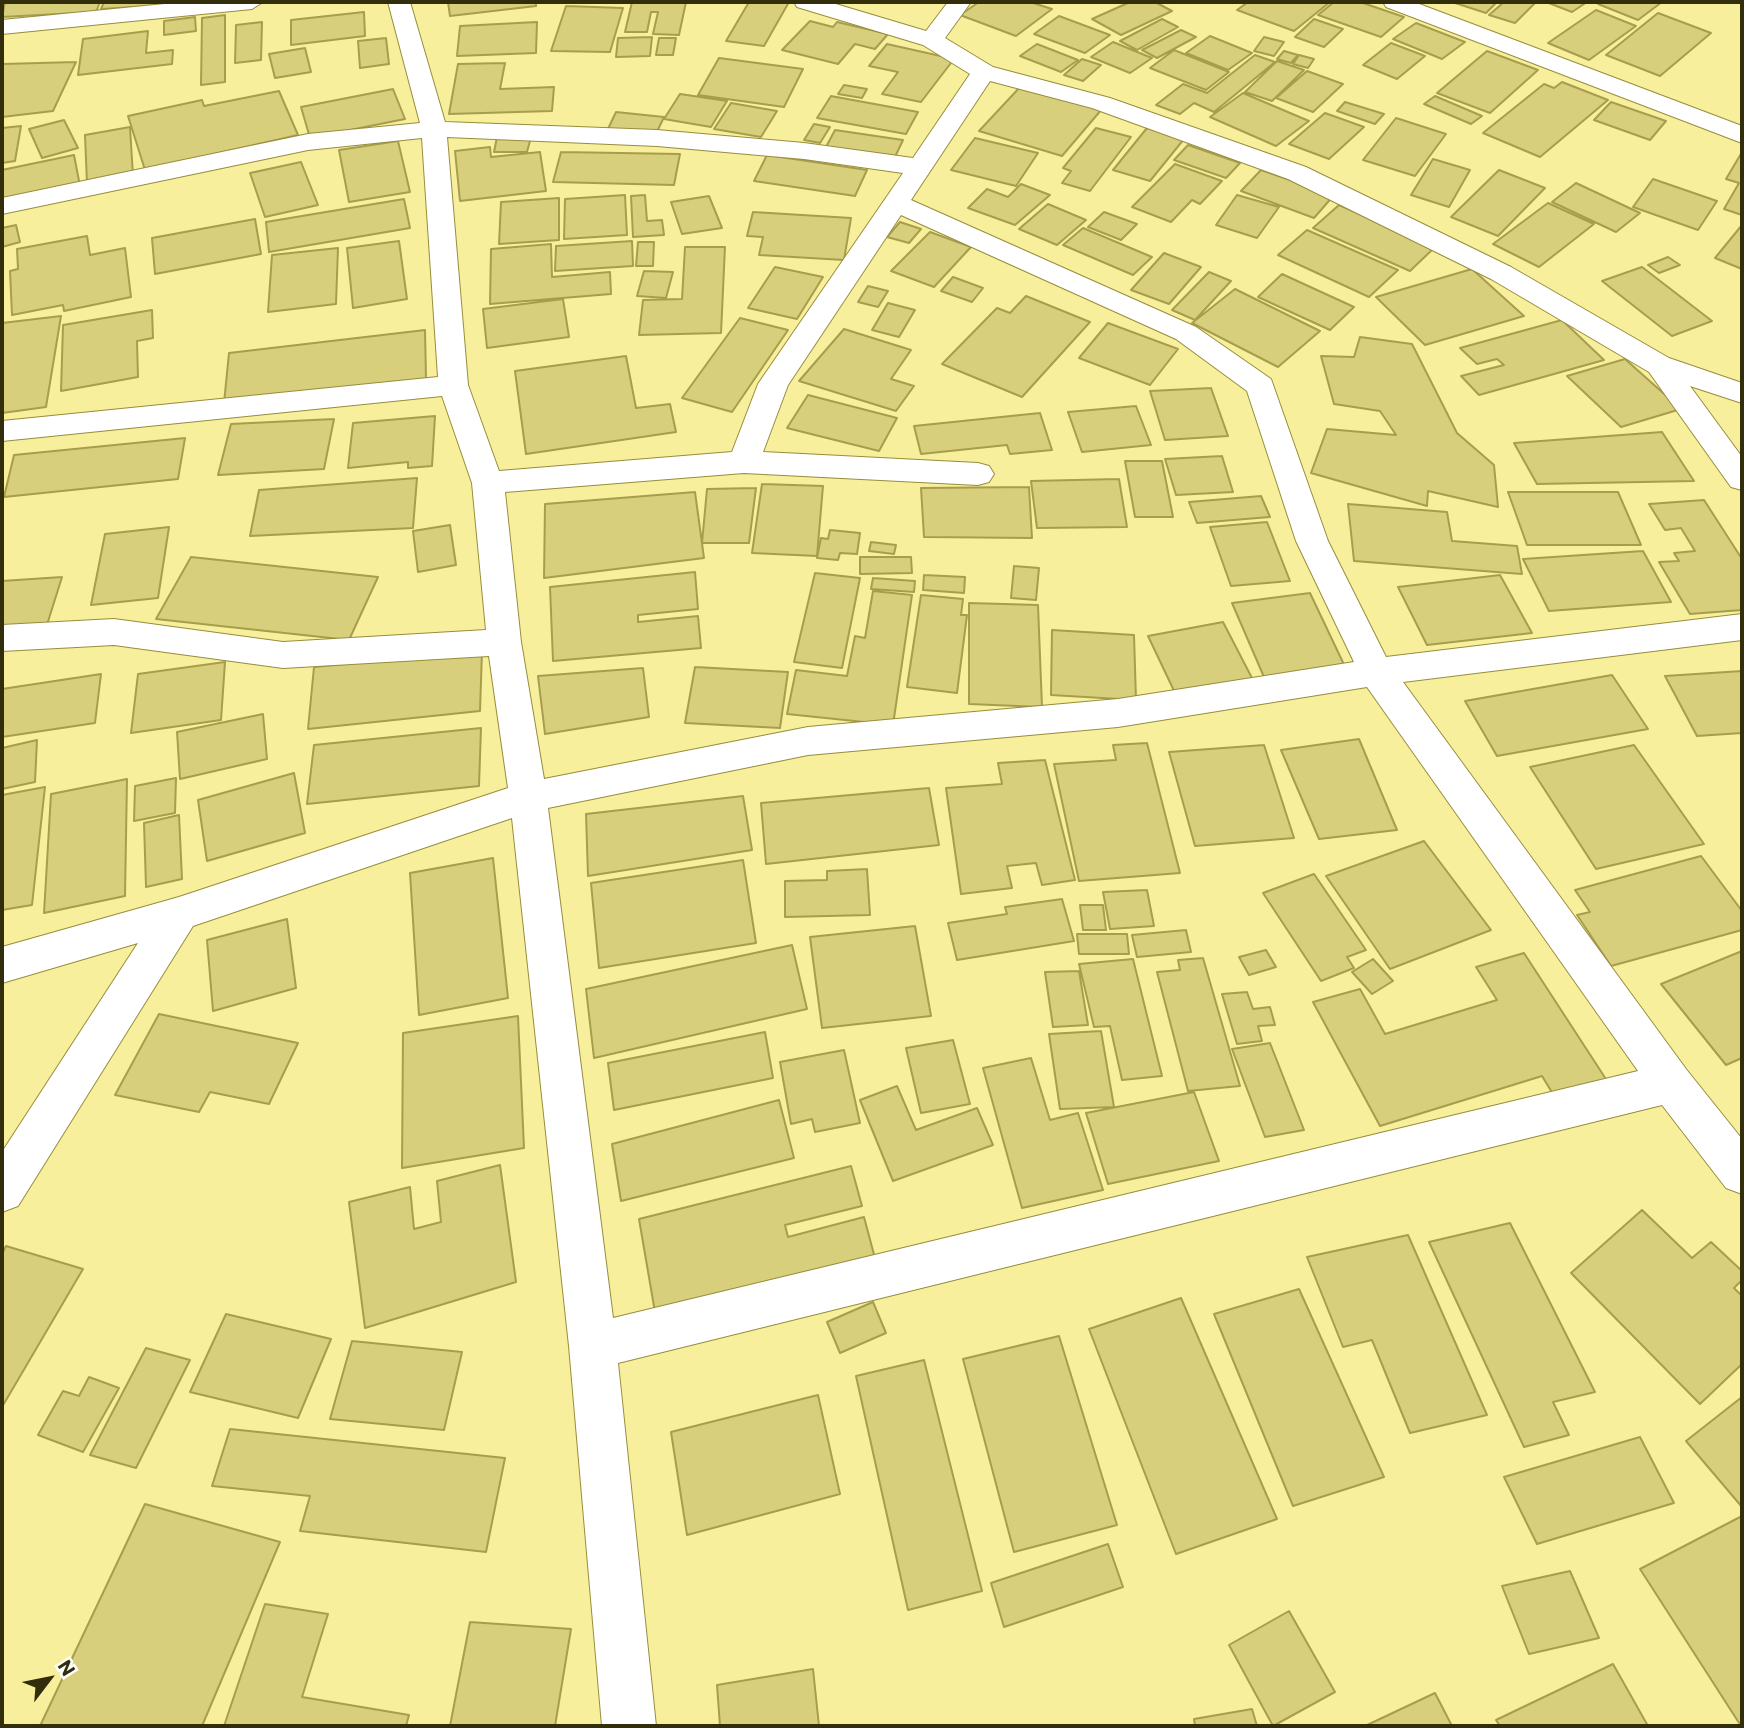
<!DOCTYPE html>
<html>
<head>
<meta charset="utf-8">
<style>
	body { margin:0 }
	#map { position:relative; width:1744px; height:1728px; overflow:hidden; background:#f8ef9c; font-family:Commissioner,sans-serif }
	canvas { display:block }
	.frame { position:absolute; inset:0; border:4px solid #322e0b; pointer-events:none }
	.north { position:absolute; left:14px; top:1644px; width:70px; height:70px; -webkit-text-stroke:5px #fff; paint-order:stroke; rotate:58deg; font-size:19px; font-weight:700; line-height:28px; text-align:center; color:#322e0b }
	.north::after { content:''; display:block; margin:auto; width:24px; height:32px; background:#322e0b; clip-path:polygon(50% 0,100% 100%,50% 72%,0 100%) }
</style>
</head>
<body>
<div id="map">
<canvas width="1744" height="1728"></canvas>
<div class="frame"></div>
<div class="north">N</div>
</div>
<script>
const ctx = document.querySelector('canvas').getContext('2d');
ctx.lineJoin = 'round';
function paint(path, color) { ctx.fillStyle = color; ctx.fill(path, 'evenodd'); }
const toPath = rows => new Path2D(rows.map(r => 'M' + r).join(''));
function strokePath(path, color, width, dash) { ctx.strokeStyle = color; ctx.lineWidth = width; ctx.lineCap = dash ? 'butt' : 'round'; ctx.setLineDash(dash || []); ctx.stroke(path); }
const building = toPath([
	[5,2,100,2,96,12,2,17,5,2],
	[104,2,216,2,101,9,104,2],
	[448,2,536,2,536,6,450,16,448,2],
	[632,2,686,2,679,35,653,34,658,12,651,12,647,32,625,32,632,2],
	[749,2,789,2,764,46,726,41,749,2],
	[979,2,1030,2,1052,9,1016,36,960,15,979,2],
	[1130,2,1155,2,1172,11,1121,35,1092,19,1130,2],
	[1248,2,1330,2,1294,31,1237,10,1248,2],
	[1334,2,1360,2,1404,17,1381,37,1318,15,1334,2],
	[1452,2,1497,2,1486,13,1452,2],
	[1504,2,1536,2,1515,23,1489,15,1504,2],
	[1546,2,1587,2,1572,12,1546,2],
	[1601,2,1662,2,1638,20,1598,4,1601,2],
	[566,6,623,8,610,52,551,51,566,6],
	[1596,10,1636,26,1589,60,1548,43,1596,10],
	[364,12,365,36,291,45,291,20,364,12],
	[1658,13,1711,33,1660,76,1606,55,1658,13],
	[225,15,225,82,201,85,202,18,225,15],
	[1059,16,1110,35,1085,53,1034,34,1059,16],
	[195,17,196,31,164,35,164,21,195,17],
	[1162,19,1178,27,1137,50,1120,41,1162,19],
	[1314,19,1343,29,1324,47,1295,37,1314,19],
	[810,21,833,27,837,22,888,34,875,49,855,44,838,64,782,50,810,21],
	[262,22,261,60,235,63,236,25,262,22],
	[537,22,536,53,457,56,460,26,537,22],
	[1416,23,1465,42,1442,59,1393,39,1416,23],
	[1181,30,1196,37,1157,58,1142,50,1181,30],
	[148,31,146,53,173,50,172,64,78,75,83,39,148,31],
	[1210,36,1252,53,1228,70,1186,53,1210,36],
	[652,37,650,56,616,57,618,38,652,37],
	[1264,37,1284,42,1274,56,1254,51,1264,37],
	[386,38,389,64,360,68,358,41,386,38],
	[659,38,676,38,673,55,656,55,659,38],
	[1113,42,1152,58,1130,73,1091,57,1113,42],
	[1391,43,1425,56,1397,79,1363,65,1391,43],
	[887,44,954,59,921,102,882,94,898,72,869,66,887,44],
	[1037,44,1078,60,1061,72,1020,56,1037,44],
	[305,48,311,72,275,78,269,54,305,48],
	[1174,50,1229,72,1206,90,1150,68,1174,50],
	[1284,51,1298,55,1291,63,1277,59,1284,51],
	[1487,51,1538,70,1490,113,1437,93,1487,51],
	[1255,55,1275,62,1214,112,1194,103,1180,114,1156,105,1183,84,1207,93,1255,55],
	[1299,55,1314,59,1308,68,1293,64,1299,55],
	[719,58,803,69,784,107,698,95,719,58],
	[1082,59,1101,65,1083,81,1064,75,1082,59],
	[1277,61,1304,70,1272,101,1245,92,1277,61],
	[76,62,53,111,2,117,2,64,76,62],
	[505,63,500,89,554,87,552,111,449,114,458,64,505,63],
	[1307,71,1343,84,1313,112,1276,98,1307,71],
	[1562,82,1608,100,1540,157,1483,133,1544,84,1554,88,1562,82],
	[844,85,867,89,862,98,838,94,844,85],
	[1021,86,1102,109,1062,156,979,131,1021,86],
	[393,89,405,119,310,138,301,107,393,89],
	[279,91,298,135,145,170,128,116,202,100,204,106,279,91],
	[1243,93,1309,121,1276,146,1210,117,1243,93],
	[680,94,727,101,711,127,664,119,680,94],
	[831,96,918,112,906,134,817,118,831,96],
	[1435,96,1482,116,1471,124,1424,104,1435,96],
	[1345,102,1384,114,1375,124,1337,111,1345,102],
	[1611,102,1666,121,1650,140,1594,120,1611,102],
	[731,103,777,111,761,137,714,129,731,103],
	[616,112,664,117,655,136,607,131,616,112],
	[1325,113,1364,127,1329,159,1289,144,1325,113],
	[1396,118,1446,134,1415,176,1363,160,1396,118],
	[64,120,78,148,42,158,29,129,64,120],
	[814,124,830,127,820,143,804,140,814,124],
	[21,126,15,161,2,163,2,128,21,126],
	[130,127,133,176,87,184,85,135,130,127],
	[1096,128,1131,137,1090,191,1062,183,1071,171,1063,168,1096,128],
	[1147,128,1184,139,1150,181,1113,170,1147,128],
	[835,130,903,140,895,157,826,147,835,130],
	[497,137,531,137,527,152,494,152,497,137],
	[975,138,1038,153,1016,186,951,170,975,138],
	[398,141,410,192,349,202,339,150,398,141],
	[1188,145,1240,163,1226,178,1174,160,1188,145],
	[490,147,491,157,540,152,546,191,460,201,455,151,490,147],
	[561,152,680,154,674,185,553,182,561,152],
	[1742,152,1742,215,1724,209,1739,183,1726,179,1742,152],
	[74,155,80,186,2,203,2,170,74,155],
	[767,155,867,170,855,196,754,181,767,155],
	[1433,159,1470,170,1449,207,1411,195,1433,159],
	[301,162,318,205,265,217,250,173,301,162],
	[1175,164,1222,181,1200,204,1192,200,1171,222,1132,207,1175,164],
	[1261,170,1334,195,1314,218,1241,191,1261,170],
	[1499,170,1545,188,1498,236,1451,217,1499,170],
	[1653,179,1717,201,1698,230,1633,207,1653,179],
	[1576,183,1640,213,1616,232,1552,202,1576,183],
	[1021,184,1050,195,1015,225,968,208,987,189,1008,197,1021,184],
	[625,195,627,235,564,239,565,199,625,195],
	[645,195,647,221,662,220,664,235,633,237,631,196,645,195],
	[1237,195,1279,207,1257,238,1216,225,1237,195],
	[709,196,722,228,682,234,671,202,709,196],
	[559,198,559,240,499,244,501,202,559,198],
	[404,199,410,228,269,252,266,222,404,199],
	[1548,203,1594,224,1539,267,1493,244,1548,203],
	[1048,204,1086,220,1057,245,1019,229,1048,204],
	[1339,205,1435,247,1410,271,1313,228,1339,205],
	[753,212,851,218,844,260,759,255,763,237,747,236,753,212],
	[1104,212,1137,224,1121,240,1088,227,1104,212],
	[255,219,261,254,155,274,152,238,255,219],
	[900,222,921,229,909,243,887,237,900,222],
	[16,225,20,242,2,247,2,228,16,225],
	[1742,225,1742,269,1715,258,1742,225],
	[1083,228,1152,257,1133,275,1063,245,1083,228],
	[1307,230,1398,270,1369,297,1278,255,1307,230],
	[930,232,971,247,934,287,891,271,930,232],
	[87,236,90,255,125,248,131,297,64,311,63,305,12,315,10,271,18,269,17,249,87,236],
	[399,241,407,299,353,308,347,248,399,241],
	[632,241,633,266,555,271,556,246,632,241],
	[638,242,654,242,653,266,636,266,638,242],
	[551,244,552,277,610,272,611,294,490,304,491,249,551,244],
	[685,247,725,247,721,333,639,335,643,300,682,299,685,247],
	[338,248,336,304,268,312,272,255,338,248],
	[1164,253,1201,267,1169,304,1131,290,1164,253],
	[1668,257,1680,265,1659,273,1648,265,1668,257],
	[775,267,823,277,797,319,748,308,775,267],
	[1642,267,1712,321,1672,336,1602,281,1642,267],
	[1472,269,1524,316,1425,345,1376,297,1472,269],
	[644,271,673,272,666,298,637,296,644,271],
	[1209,272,1231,281,1195,320,1172,310,1209,272],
	[1282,274,1354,307,1330,330,1258,297,1282,274],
	[953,277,983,288,972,302,941,291,953,277],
	[868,286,888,291,878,307,858,302,868,286],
	[1235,289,1320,331,1278,367,1192,323,1235,289],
	[1026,296,1090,322,1022,397,942,364,997,308,1010,313,1026,296],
	[563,299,569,337,487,348,483,309,563,299],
	[888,303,915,310,899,337,872,330,888,303],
	[152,310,153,338,137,341,138,377,61,391,63,325,152,310],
	[61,316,46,407,2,413,2,323,61,316],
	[740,318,788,330,732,412,682,398,740,318],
	[1562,320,1604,360,1479,395,1461,376,1504,365,1497,359,1477,364,1460,348,1562,320],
	[1108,323,1178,349,1150,385,1079,358,1108,323],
	[844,329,911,350,891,379,914,386,896,411,799,381,844,329],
	[425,330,426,379,224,403,229,353,425,330],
	[1360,337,1412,344,1457,433,1494,465,1498,507,1428,491,1427,506,1311,473,1327,429,1396,435,1380,411,1334,404,1321,356,1354,357,1360,337],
	[626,356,636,408,670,404,676,432,526,454,515,371,626,356],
	[1625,359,1681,409,1621,427,1567,376,1625,359],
	[1211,388,1228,436,1165,440,1150,391,1211,388],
	[808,395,897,418,879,451,787,428,808,395],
	[1136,406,1151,445,1082,452,1068,412,1136,406],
	[1040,413,1052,450,1010,454,1007,445,921,454,914,426,1040,413],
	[435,416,432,466,408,468,408,462,348,468,353,423,435,416],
	[334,419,324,469,218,475,231,424,334,419],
	[1662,432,1694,481,1537,484,1514,443,1662,432],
	[185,438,178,479,4,497,14,455,185,438],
	[1222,456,1233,492,1176,495,1165,459,1222,456],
	[1125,461,1162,461,1173,517,1135,517,1125,461],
	[417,478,413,528,250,536,259,490,417,478],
	[1119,479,1127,527,1037,528,1031,481,1119,479],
	[762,484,823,486,817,556,752,553,762,484],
	[1029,487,1032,538,924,537,921,488,1029,487],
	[756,488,749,543,702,543,707,489,756,488],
	[695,492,704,558,544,578,545,504,695,492],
	[1508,492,1618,492,1641,545,1527,545,1508,492],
	[1261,496,1270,517,1197,523,1189,502,1261,496],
	[1704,500,1742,559,1742,610,1690,614,1659,562,1679,561,1674,553,1695,551,1681,528,1665,530,1649,504,1704,500],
	[1348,504,1447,512,1452,541,1517,546,1522,574,1354,561,1348,504],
	[1267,522,1290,581,1231,586,1210,527,1267,522],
	[450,525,456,565,418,572,413,531,450,525],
	[169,527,158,598,91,605,105,534,169,527],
	[830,530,860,533,857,554,840,553,838,560,817,558,821,538,828,539,830,530],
	[871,542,896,545,894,554,869,551,871,542],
	[1643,551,1671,602,1549,611,1523,559,1643,551],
	[191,557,378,577,349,640,156,619,191,557],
	[860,557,911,557,912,573,860,574,860,557],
	[1014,566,1039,568,1036,600,1011,598,1014,566],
	[695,572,698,609,638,615,638,622,698,616,701,648,553,661,550,587,695,572],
	[815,573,860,578,842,668,794,662,815,573],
	[924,575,965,577,964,593,923,590,924,575],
	[1500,575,1532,633,1427,645,1398,587,1500,575],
	[62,577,46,628,2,631,2,581,62,577],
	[873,578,915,581,914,592,871,589,873,578],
	[873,591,912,595,893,725,787,714,796,670,847,676,855,636,865,638,873,591],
	[1310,593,1348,673,1267,684,1232,603,1310,593],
	[921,595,963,599,961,615,967,615,957,693,907,687,921,595],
	[969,603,1038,605,1042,707,969,704,969,603],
	[1223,622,1253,680,1176,695,1148,636,1223,622],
	[1052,630,1134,635,1136,700,1051,695,1052,630],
	[482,651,480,711,308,729,314,667,482,651],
	[225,662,221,720,131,733,138,674,225,662],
	[695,667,788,672,780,728,685,723,695,667],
	[643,668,649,717,545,734,538,676,643,668],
	[1742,671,1742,733,1697,736,1665,676,1742,671],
	[101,674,95,723,2,737,2,689,101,674],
	[1612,675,1648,729,1497,756,1465,701,1612,675],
	[263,714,267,759,180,779,177,732,263,714],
	[481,728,479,786,307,804,314,745,481,728],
	[1359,739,1397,830,1319,839,1281,750,1359,739],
	[37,740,35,782,2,789,2,748,37,740],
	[1147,743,1180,873,1079,881,1054,764,1116,760,1113,745,1147,743],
	[1264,745,1294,838,1195,846,1169,752,1264,745],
	[1634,745,1704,844,1596,869,1530,767,1634,745],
	[1045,760,1075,880,1042,885,1036,863,1007,866,1012,888,961,894,946,788,1002,784,998,763,1045,760],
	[294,773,305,833,207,861,198,800,294,773],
	[176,778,175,813,134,821,135,786,176,778],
	[127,779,125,896,44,913,51,794,127,779],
	[45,787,32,905,2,910,2,795,45,787],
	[929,788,939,845,766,864,761,803,929,788],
	[743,796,752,850,588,876,586,814,743,796],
	[179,815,182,879,146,887,144,823,179,815],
	[1424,841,1491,930,1390,969,1326,876,1424,841],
	[1701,856,1742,911,1742,930,1611,966,1577,915,1590,912,1575,890,1701,856],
	[493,858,508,998,419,1015,410,873,493,858],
	[743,860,756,943,599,968,591,883,743,860],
	[867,869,870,915,785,917,785,881,827,880,827,871,867,869],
	[1314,874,1366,950,1347,957,1354,968,1321,981,1263,893,1314,874],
	[1147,890,1154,926,1110,929,1103,892,1147,890],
	[1062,899,1074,941,957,960,948,923,1007,914,1005,907,1062,899],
	[1080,905,1103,905,1106,930,1083,930,1080,905],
	[287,919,296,988,213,1011,207,940,287,919],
	[915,926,931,1016,822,1028,810,937,915,926],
	[1186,930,1191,952,1137,957,1132,935,1186,930],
	[1077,934,1127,934,1129,954,1079,954,1077,934],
	[792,945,807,1009,594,1058,586,989,792,945],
	[1266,950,1276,967,1249,975,1239,957,1266,950],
	[1742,951,1742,1058,1726,1065,1661,984,1742,951],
	[1524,953,1615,1093,1562,1109,1542,1076,1380,1126,1313,1002,1360,989,1385,1034,1497,1000,1476,967,1524,953],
	[1203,958,1240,1086,1188,1091,1157,972,1180,970,1178,960,1203,958],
	[1133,959,1162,1076,1122,1080,1110,1026,1094,1027,1079,964,1133,959],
	[1373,959,1393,981,1372,994,1352,972,1373,959],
	[1079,971,1088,1025,1053,1027,1045,972,1079,971],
	[1247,992,1253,1009,1270,1007,1275,1025,1258,1026,1262,1041,1237,1044,1222,994,1247,992],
	[159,1014,298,1043,269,1104,210,1092,199,1112,115,1095,159,1014],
	[518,1016,524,1148,402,1168,403,1033,518,1016],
	[1101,1031,1114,1107,1060,1109,1049,1034,1101,1031],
	[765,1032,773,1078,614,1110,608,1063,765,1032],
	[953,1040,970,1104,921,1113,906,1048,953,1040],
	[1270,1043,1304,1130,1265,1137,1232,1049,1270,1043],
	[844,1050,860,1123,815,1132,812,1119,791,1124,780,1062,844,1050],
	[1031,1058,1050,1120,1078,1113,1103,1190,1022,1208,983,1068,1031,1058],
	[897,1086,916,1130,977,1108,993,1145,893,1181,860,1100,897,1086],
	[1194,1092,1219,1161,1108,1184,1086,1113,1194,1092],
	[779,1100,794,1158,621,1201,612,1144,779,1100],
	[500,1165,516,1282,365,1328,349,1202,410,1187,414,1229,441,1222,437,1181,500,1165],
	[851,1166,862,1206,785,1225,788,1237,864,1217,876,1262,656,1318,639,1219,851,1166],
	[1642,1210,1692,1258,1711,1242,1742,1271,1742,1280,1734,1288,1742,1296,1742,1364,1700,1404,1571,1273,1642,1210],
	[1510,1223,1595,1392,1553,1402,1569,1435,1524,1447,1429,1242,1510,1223],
	[1408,1235,1487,1415,1410,1433,1372,1340,1343,1347,1307,1257,1408,1235],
	[6,1246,83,1269,2,1407,2,1254,6,1246],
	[1299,1289,1384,1477,1293,1506,1214,1314,1299,1289],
	[1181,1298,1277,1519,1176,1554,1089,1329,1181,1298],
	[873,1302,886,1333,840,1353,827,1322,873,1302],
	[226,1314,331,1339,298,1418,190,1392,226,1314],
	[1059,1336,1117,1525,1014,1552,963,1359,1059,1336],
	[352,1341,462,1352,444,1430,330,1419,352,1341],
	[146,1348,190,1360,136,1468,90,1455,146,1348],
	[924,1360,982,1591,908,1610,856,1376,924,1360],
	[89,1377,119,1388,83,1452,38,1435,63,1391,79,1396,89,1377],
	[818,1395,840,1494,687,1535,671,1432,818,1395],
	[1742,1397,1742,1507,1686,1441,1742,1397],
	[230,1429,505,1458,486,1552,300,1531,310,1496,212,1486,230,1429],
	[1640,1437,1674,1503,1537,1544,1504,1477,1640,1437],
	[145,1504,280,1542,202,1726,40,1726,145,1504],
	[1742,1516,1742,1726,1741,1726,1640,1569,1742,1516],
	[1108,1544,1123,1587,1004,1627,991,1583,1108,1544],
	[1570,1571,1599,1638,1529,1654,1502,1586,1570,1571],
	[265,1604,328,1614,302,1697,409,1715,406,1726,224,1726,265,1604],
	[1289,1611,1335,1692,1273,1726,1229,1645,1289,1611],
	[470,1622,571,1629,555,1726,450,1726,470,1622],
	[1613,1664,1648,1726,1500,1726,1496,1720,1613,1664],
	[813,1669,819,1726,720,1726,717,1685,813,1669],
	[1435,1693,1452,1726,1365,1726,1435,1693],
	[1252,1709,1257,1726,1195,1726,1194,1719,1252,1709]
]);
paint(building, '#d8cf7d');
strokePath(building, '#a79e4d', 2);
const minor = toPath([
	[185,2,263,2,252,9,2,34,2,20,185,2],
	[388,2,410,2,445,122,657,130,804,143,913,158,970,74,923,45,797,7,794,2,829,2,926,31,948,2,971,2,945,38,993,67,1110,98,1306,167,1511,267,1669,358,1742,383,1742,403,1690,386,1742,457,1742,490,1731,487,1649,372,1491,279,1288,179,1092,108,990,81,911,200,1196,327,1271,379,1328,541,1386,657,1742,614,1742,640,1403,682,1686,1069,1742,1139,1742,1194,1726,1188,1662,1105,618,1363,656,1726,602,1726,569,1346,512,818,193,926,18,1206,2,1212,2,1152,138,943,2,983,2,947,179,897,508,788,489,656,283,668,114,645,2,651,2,625,114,619,283,642,486,630,472,483,442,396,2,441,2,421,438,377,422,138,308,150,2,214,2,198,308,134,420,123,388,2],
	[447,137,657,146,804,159,903,173,758,384,732,452,499,471,468,385,447,137],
	[901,215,1176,339,1247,391,1296,541,1354,662,1118,699,808,727,544,779,521,642,505,492,744,473,978,485,989,482,994,474,989,466,978,463,763,452,788,385,901,215],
	[1367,687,1638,1071,613,1318,548,808,808,755,1118,727,1367,687],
	[1383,2,1414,2,1742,126,1742,143,1386,7,1383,2]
]);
strokePath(minor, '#978d3c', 2);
paint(minor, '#fff');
</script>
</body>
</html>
